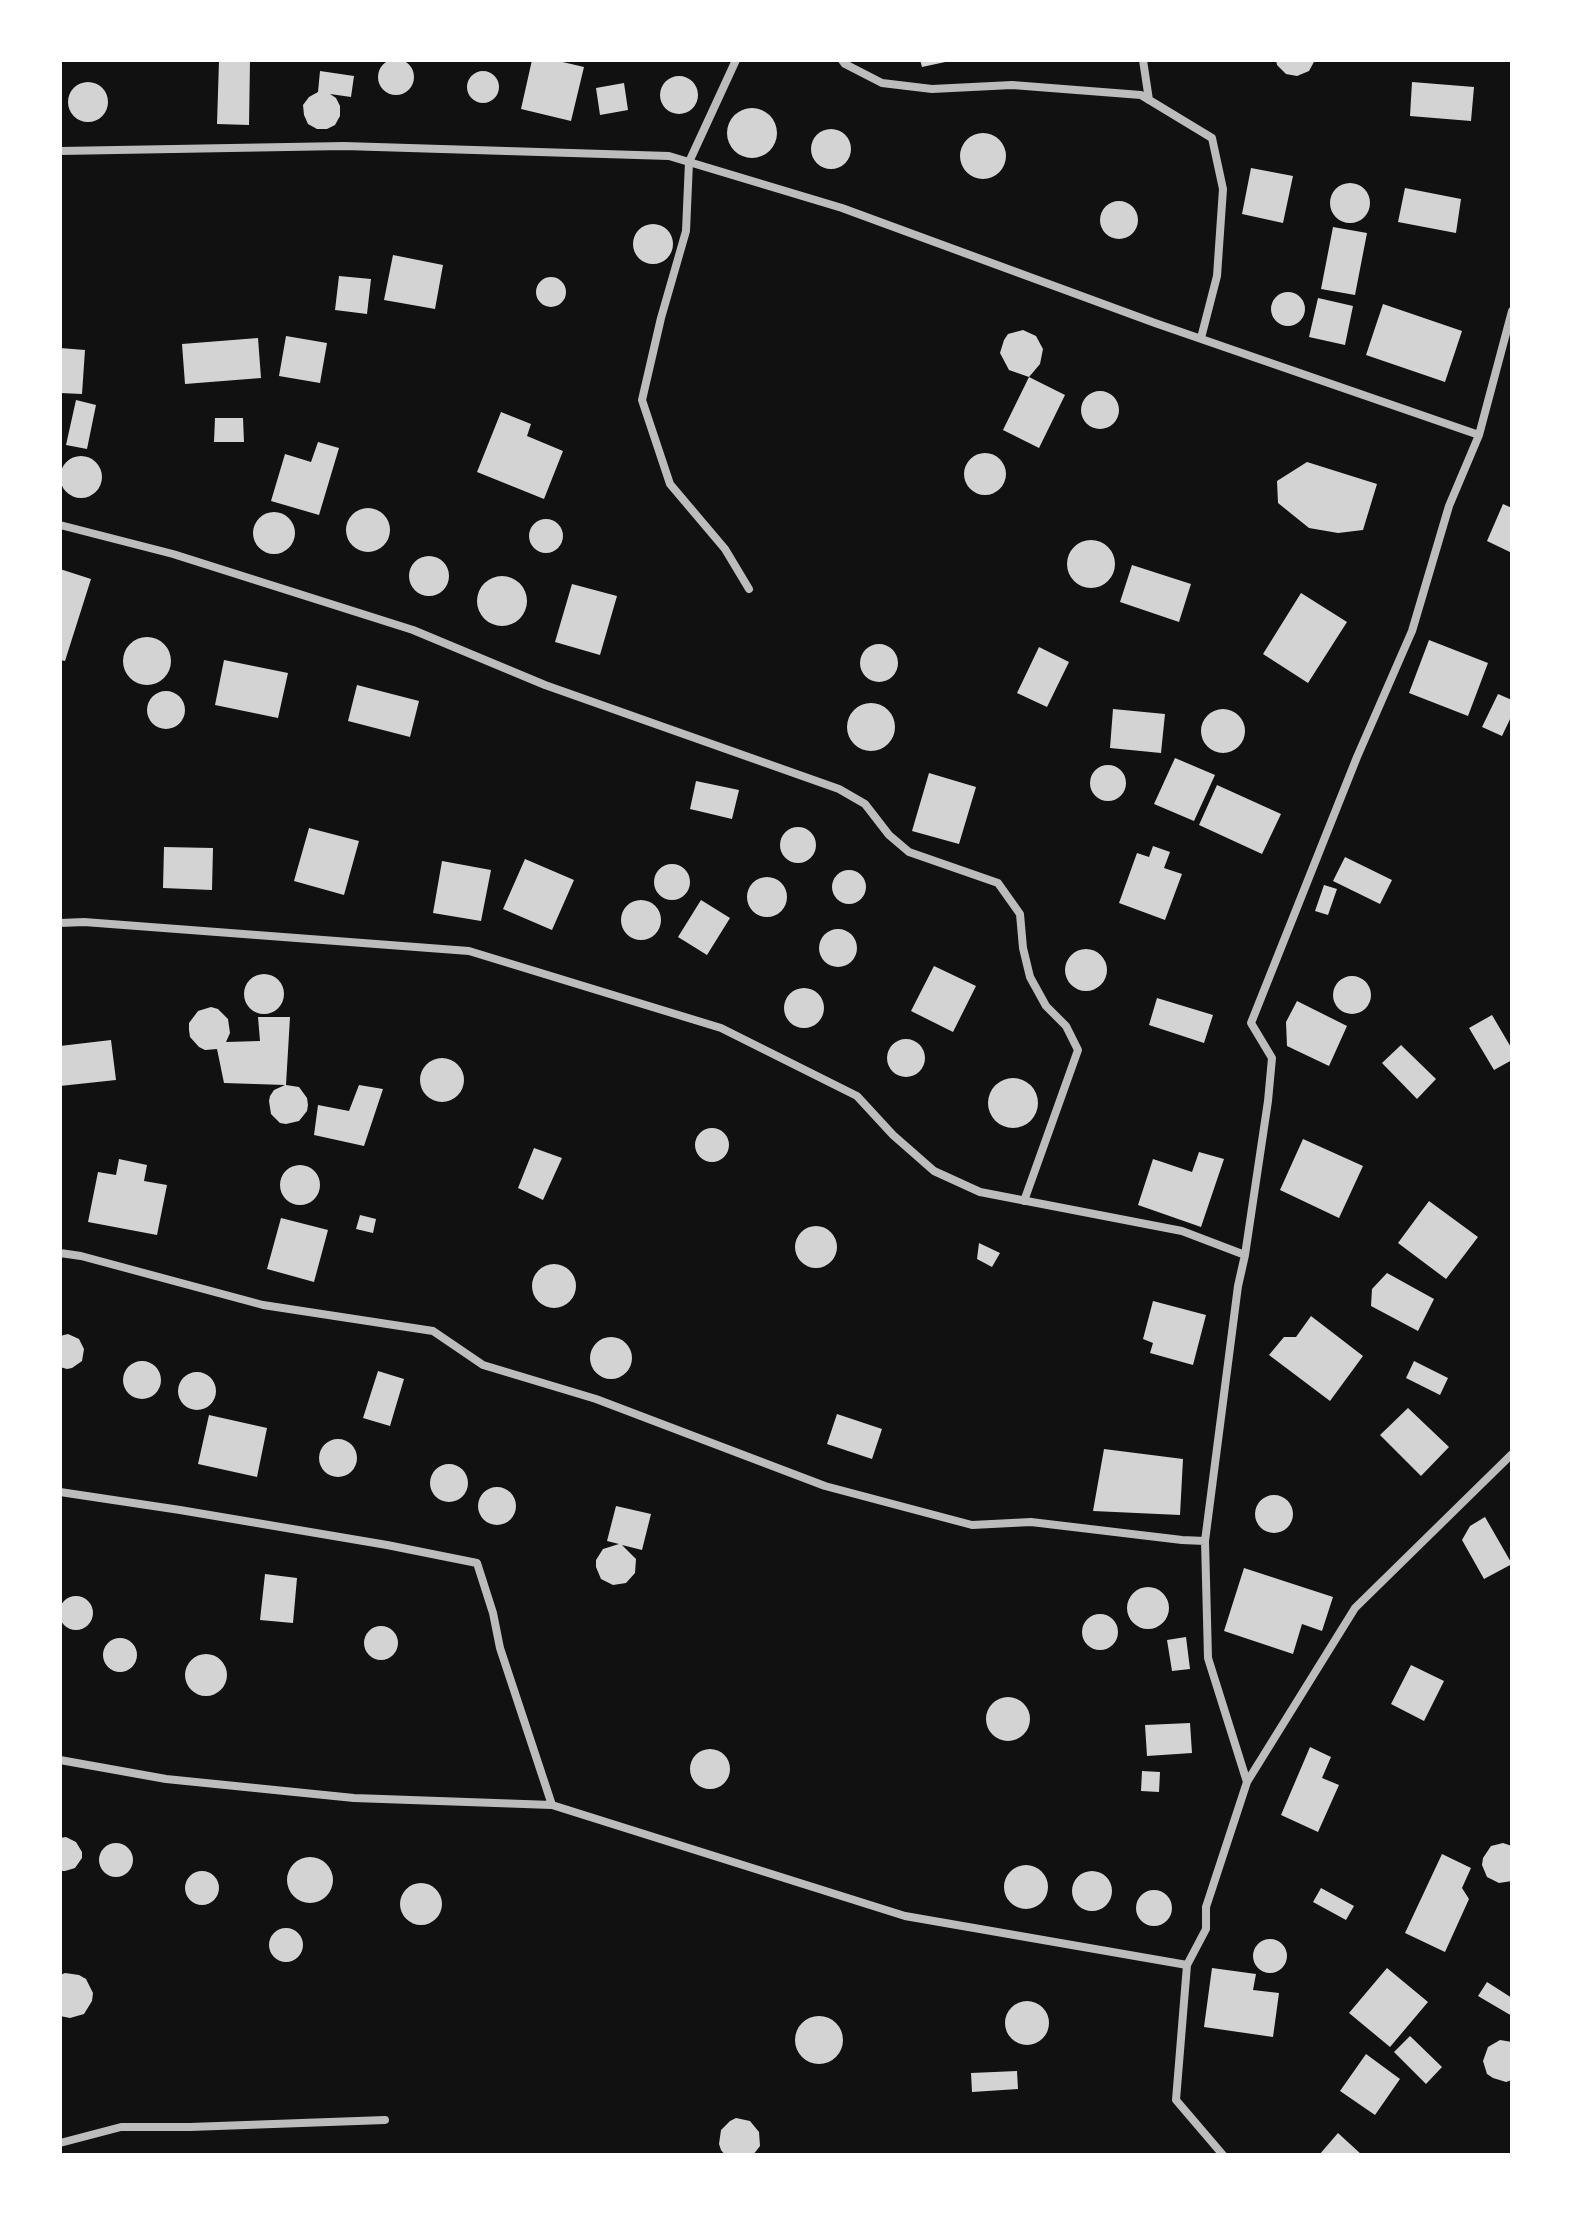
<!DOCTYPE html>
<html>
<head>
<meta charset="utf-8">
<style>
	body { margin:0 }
	#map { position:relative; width:1572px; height:2215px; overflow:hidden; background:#111; font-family:"Roboto Condensed",sans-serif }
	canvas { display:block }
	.frame { position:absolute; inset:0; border:62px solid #fff; pointer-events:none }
</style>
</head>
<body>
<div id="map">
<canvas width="1572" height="2215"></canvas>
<div class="frame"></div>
</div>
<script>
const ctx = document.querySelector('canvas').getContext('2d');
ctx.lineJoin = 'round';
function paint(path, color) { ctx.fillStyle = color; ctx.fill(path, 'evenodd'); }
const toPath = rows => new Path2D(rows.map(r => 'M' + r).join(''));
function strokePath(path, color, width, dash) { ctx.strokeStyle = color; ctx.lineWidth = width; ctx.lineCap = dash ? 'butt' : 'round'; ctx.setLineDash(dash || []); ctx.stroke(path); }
paint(toPath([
	'378 77a18 18 0 1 1 36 0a18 18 0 1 1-36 0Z',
	[532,60,554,60,584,67,571,121,521,109],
	[920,60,949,60,950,61,922,67],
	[1276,60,1315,60,1309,71,1297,76,1286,74,1277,65],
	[219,61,250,61,249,125,217,124],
	[320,71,354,76,351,97,330,94,336,98,340,106,340,116,335,125,327,129,317,129,308,124,304,115,303,105,309,97,318,92],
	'467 87a16 16 0 1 1 32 0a16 16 0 1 1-32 0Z',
	'660 95a19 19 0 1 1 38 0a19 19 0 1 1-38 0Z',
	'68 102a20 20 0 1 1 40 0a20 20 0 1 1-40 0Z',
	[1412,82,1474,87,1471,121,1410,116],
	[624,83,628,110,600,115,596,88],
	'727 133a25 25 0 1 1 50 0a25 25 0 1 1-50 0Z',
	'811 149a20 20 0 1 1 40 0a20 20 0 1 1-40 0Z',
	'960 156a23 23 0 1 1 46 0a23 23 0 1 1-46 0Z',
	[1251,168,1293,176,1283,223,1242,214],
	'1330 203a20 20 0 1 1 40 0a20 20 0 1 1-40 0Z',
	[1405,188,1461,199,1456,233,1398,222],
	'1100 220a19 19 0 1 1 38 0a19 19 0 1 1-38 0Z',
	'633 244a20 20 0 1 1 40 0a20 20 0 1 1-40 0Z',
	[1333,227,1367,233,1355,295,1321,289],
	[393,255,443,265,435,309,384,300],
	[339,276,371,279,367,314,335,310],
	'536 292a15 15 0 1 1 30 0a15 15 0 1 1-30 0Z',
	'1271 309a17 17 0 1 1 34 0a17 17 0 1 1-34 0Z',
	[1318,298,1353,306,1345,345,1309,337],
	[1383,304,1462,331,1445,382,1366,355],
	[1023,330,1036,336,1043,349,1040,364,1029,377,1009,370,1000,353,1004,340,1008,334],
	[286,336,327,343,320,383,279,376],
	[258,338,261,378,185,384,182,344],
	[60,348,85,350,82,394,60,393],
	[1029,377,1065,395,1039,448,1003,430],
	'1081 410a19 19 0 1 1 38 0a19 19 0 1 1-38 0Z',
	[76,400,96,405,87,449,66,445],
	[501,412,531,424,527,436,563,451,544,499,477,472],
	[215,418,243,418,244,442,214,442],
	[318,442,339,448,319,515,271,501,285,454,311,462],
	'964 474a21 21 0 1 1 42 0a21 21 0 1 1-42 0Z',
	'60 477a21 21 0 1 1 42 0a21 21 0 1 1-42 0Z',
	[1307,462,1377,484,1363,530,1338,533,1309,528,1278,503,1277,481],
	[1503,504,1512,508,1512,553,1487,541],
	'346 530a22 22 0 1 1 44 0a22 22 0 1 1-44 0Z',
	'253 533a21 21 0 1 1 42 0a21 21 0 1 1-42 0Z',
	'529 536a17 17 0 1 1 34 0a17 17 0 1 1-34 0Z',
	'1067 564a24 24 0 1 1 48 0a24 24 0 1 1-48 0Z',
	'409 576a20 20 0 1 1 40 0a20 20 0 1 1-40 0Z',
	[1132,565,1191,584,1179,622,1120,602],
	[60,569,91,579,65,661,60,660],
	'477 601a25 25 0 1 1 50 0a25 25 0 1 1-50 0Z',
	[572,584,617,596,600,655,555,642],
	[1301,593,1347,622,1308,683,1263,654],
	'123 661a24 24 0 1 1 48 0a24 24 0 1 1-48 0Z',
	[1429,640,1488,663,1468,716,1409,693],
	'860 663a19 19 0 1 1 38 0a19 19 0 1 1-38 0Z',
	[1039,647,1069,662,1047,707,1017,693],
	[224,660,288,673,278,718,215,705],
	[357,685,419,701,410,737,348,721],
	'147 710a19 19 0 1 1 38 0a19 19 0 1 1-38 0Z',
	[1498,694,1512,700,1512,715,1502,736,1482,727],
	'847 727a24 24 0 1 1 48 0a24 24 0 1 1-48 0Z',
	[1113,709,1165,714,1161,753,1110,748],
	'1201 731a22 22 0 1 1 44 0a22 22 0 1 1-44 0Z',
	[1175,758,1215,775,1194,821,1154,804],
	'1090 783a18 18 0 1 1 36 0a18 18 0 1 1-36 0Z',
	[929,773,976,787,959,844,912,831],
	[696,781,739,790,732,819,690,809],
	[1217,785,1281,814,1262,854,1199,825],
	'780 845a18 18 0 1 1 36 0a18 18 0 1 1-36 0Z',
	[309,828,359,841,344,895,294,881],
	[1153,846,1170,852,1164,868,1182,874,1165,920,1119,903,1137,853,1149,857],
	[164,847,213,848,212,890,163,888],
	[1345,857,1392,880,1380,904,1333,881],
	[525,859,574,880,552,930,503,909],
	[442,861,491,870,481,921,433,913],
	'654 882a18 18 0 1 1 36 0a18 18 0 1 1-36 0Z',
	'832 887a17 17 0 1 1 34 0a17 17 0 1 1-34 0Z',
	'747 897a20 20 0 1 1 40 0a20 20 0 1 1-40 0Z',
	[1324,885,1337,889,1328,915,1315,911],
	[701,900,730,918,707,955,678,937],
	'621 920a20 20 0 1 1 40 0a20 20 0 1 1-40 0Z',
	'819 948a19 19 0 1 1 38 0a19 19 0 1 1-38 0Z',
	'1065 970a21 21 0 1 1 42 0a21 21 0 1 1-42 0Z',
	[934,966,976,986,953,1032,911,1011],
	'244 994a20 20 0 1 1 40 0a20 20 0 1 1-40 0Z',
	'1333 995a19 19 0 1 1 38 0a19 19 0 1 1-38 0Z',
	'784 1008a20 20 0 1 1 40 0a20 20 0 1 1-40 0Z',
	[1157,998,1213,1015,1204,1043,1149,1025],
	[1297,1001,1347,1026,1329,1066,1287,1046,1286,1022],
	[211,1007,218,1009,228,1019,230,1033,226,1042,260,1041,258,1017,290,1017,286,1085,299,1087,307,1098,308,1105,307,1111,299,1121,286,1124,280,1123,271,1114,269,1101,270,1096,274,1090,285,1085,224,1083,217,1049,205,1050,199,1047,190,1037,189,1030,189,1023,198,1011],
	[1492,1015,1512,1049,1512,1060,1494,1070,1469,1028],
	'887 1058a19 19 0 1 1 38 0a19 19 0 1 1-38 0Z',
	[111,1040,116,1080,60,1086,60,1046],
	[1401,1045,1436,1079,1417,1099,1382,1063],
	'420 1080a22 22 0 1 1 44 0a22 22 0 1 1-44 0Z',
	'988 1103a25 25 0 1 1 50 0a25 25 0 1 1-50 0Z',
	[359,1085,383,1089,364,1146,314,1135,318,1105,349,1111],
	'695 1145a17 17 0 1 1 34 0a17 17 0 1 1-34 0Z',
	[1303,1139,1363,1166,1339,1218,1280,1190],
	[534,1148,562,1158,543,1200,518,1188],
	[1199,1152,1224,1159,1201,1227,1138,1205,1153,1159,1192,1172],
	[119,1159,147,1165,144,1181,167,1185,157,1235,88,1222,98,1172,116,1175],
	'280 1185a20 20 0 1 1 40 0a20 20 0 1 1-40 0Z',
	[1429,1201,1478,1237,1446,1279,1398,1243],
	[360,1215,376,1219,373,1233,356,1229],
	[281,1218,328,1230,314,1282,267,1269],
	'795 1247a21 21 0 1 1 42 0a21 21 0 1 1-42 0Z',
	[979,1243,1000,1253,992,1267,977,1259],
	'532 1286a22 22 0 1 1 44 0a22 22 0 1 1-44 0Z',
	[1387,1273,1434,1299,1418,1331,1371,1306,1372,1289],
	[1153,1301,1206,1315,1193,1365,1150,1353,1153,1343,1143,1339],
	[1311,1316,1363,1356,1330,1401,1269,1355,1284,1337,1296,1337],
	[68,1334,79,1339,84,1349,82,1361,72,1368,67,1369,60,1367,60,1336],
	'590 1358a21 21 0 1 1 42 0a21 21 0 1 1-42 0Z',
	'123 1380a19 19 0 1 1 38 0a19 19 0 1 1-38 0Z',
	[1414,1361,1448,1378,1440,1395,1406,1378],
	[378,1371,404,1379,390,1426,363,1418],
	'178 1391a19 19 0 1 1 38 0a19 19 0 1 1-38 0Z',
	[1408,1408,1449,1447,1421,1476,1380,1435],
	[837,1414,882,1429,872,1459,827,1444],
	[209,1415,267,1428,257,1477,198,1464],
	'319 1458a19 19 0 1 1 38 0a19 19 0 1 1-38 0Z',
	[1104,1449,1183,1459,1180,1515,1093,1511],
	'430 1483a19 19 0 1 1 38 0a19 19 0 1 1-38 0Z',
	'478 1506a19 19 0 1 1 38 0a19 19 0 1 1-38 0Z',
	'1255 1514a19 19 0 1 1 38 0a19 19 0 1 1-38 0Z',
	[616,1506,651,1514,642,1550,622,1545,636,1559,635,1573,626,1583,613,1585,601,1579,596,1567,596,1560,603,1549,619,1544,607,1541],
	[1485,1517,1512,1564,1484,1579,1462,1540,1470,1526],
	[1244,1568,1333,1597,1322,1631,1302,1624,1293,1654,1224,1631],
	[265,1574,297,1578,293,1623,260,1620],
	'1127 1608a21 21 0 1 1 42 0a21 21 0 1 1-42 0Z',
	'59 1613a17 17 0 1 1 34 0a17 17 0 1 1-34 0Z',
	'1082 1632a18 18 0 1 1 36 0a18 18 0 1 1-36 0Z',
	'364 1643a17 17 0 1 1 34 0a17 17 0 1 1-34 0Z',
	[1186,1637,1190,1669,1172,1671,1167,1640],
	'103 1655a17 17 0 1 1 34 0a17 17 0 1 1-34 0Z',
	'185 1675a21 21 0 1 1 42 0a21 21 0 1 1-42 0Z',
	[1411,1665,1444,1681,1424,1721,1391,1704],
	'986 1719a22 22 0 1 1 44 0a22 22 0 1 1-44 0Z',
	[1190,1723,1192,1753,1147,1756,1145,1725],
	[1310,1747,1331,1757,1322,1778,1339,1785,1318,1832,1281,1815],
	'690 1769a20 20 0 1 1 40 0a20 20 0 1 1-40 0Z',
	[1142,1771,1160,1772,1159,1792,1141,1791],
	[66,1837,76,1842,82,1852,82,1858,75,1868,65,1871,60,1871,60,1838],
	[1503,1843,1512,1846,1512,1881,1499,1883,1487,1877,1482,1865,1483,1858,1491,1846],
	'99 1860a17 17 0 1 1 34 0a17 17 0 1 1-34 0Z',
	[1442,1854,1471,1868,1462,1888,1469,1899,1445,1952,1405,1933],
	'287 1880a23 23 0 1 1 46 0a23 23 0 1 1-46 0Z',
	'1004 1887a22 22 0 1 1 44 0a22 22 0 1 1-44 0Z',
	'1072 1891a20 20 0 1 1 40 0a20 20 0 1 1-40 0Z',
	'185 1888a17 17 0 1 1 34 0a17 17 0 1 1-34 0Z',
	'400 1904a21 21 0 1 1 42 0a21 21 0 1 1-42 0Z',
	[1321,1888,1354,1906,1346,1920,1313,1902],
	'1136 1908a18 18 0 1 1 36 0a18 18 0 1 1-36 0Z',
	'269 1945a17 17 0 1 1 34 0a17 17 0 1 1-34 0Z',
	'1253 1956a17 17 0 1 1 34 0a17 17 0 1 1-34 0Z',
	[1212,1968,1256,1974,1253,1990,1279,1993,1273,2037,1204,2027],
	[1387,1968,1428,2002,1390,2047,1349,2013],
	[65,1973,79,1975,86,1979,93,1993,92,2001,84,2014,70,2018,60,2016,60,1975],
	[1487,1982,1512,1998,1512,2016,1478,1996],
	'1005 2023a22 22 0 1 1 44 0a22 22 0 1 1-44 0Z',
	'795 2040a24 24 0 1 1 48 0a24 24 0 1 1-48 0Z',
	[1410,2036,1442,2067,1426,2084,1394,2052],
	[1500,2040,1512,2042,1512,2080,1506,2082,1493,2078,1487,2074,1483,2061,1488,2047],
	[1366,2054,1400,2079,1375,2115,1340,2091],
	[1017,2071,1018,2089,972,2092,971,2073],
	[736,2118,750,2121,759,2132,760,2146,753,2155,725,2155,721,2150,719,2144,721,2130,730,2121],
	[1338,2133,1362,2155,1319,2155]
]), '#d3d3d3');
strokePath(toPath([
	[736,60,689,162,686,231,661,318,642,400,670,484,725,549,749,589],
	[842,60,845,64,882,83,932,89,1012,85,1141,95,1212,138,1223,189,1217,276,1201,338],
	[1143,60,1149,100],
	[60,151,344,146,669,156,842,208,1155,323,1479,435],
	[60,525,173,554,413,630,545,685,839,789,865,804,889,835,909,852,998,883,1020,914,1023,948,1030,977,1046,1006,1066,1026,1078,1050,1024,1201],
	[60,923,84,922,469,951,721,1028,857,1096,893,1135,934,1171,980,1192,1182,1231,1245,1255],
	[60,1253,81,1256,263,1305,433,1331,483,1365,596,1399,825,1486,972,1525,1031,1522,1182,1540,1205,1541],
	[60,1492,180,1510,387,1545,477,1563,493,1613,500,1648,552,1805,905,1916,1187,1965],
	[60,1760,166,1779,354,1798,552,1805],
	[1247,1782,1355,1608,1512,1454],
	[60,2143,121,2127,190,2127,385,2120],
	[1223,2155,1176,2100,1187,1965,1206,1929,1206,1907,1247,1782,1208,1658,1205,1541,1238,1286,1245,1255,1268,1101,1272,1058,1251,1023,1357,757,1412,631,1449,506,1479,435,1512,311]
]), '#bcbcbc', 8);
</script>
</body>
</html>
